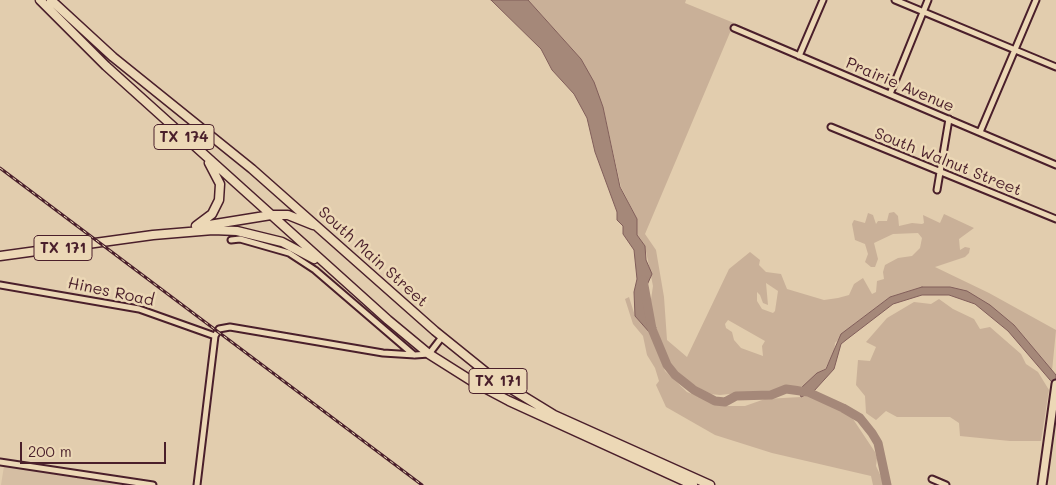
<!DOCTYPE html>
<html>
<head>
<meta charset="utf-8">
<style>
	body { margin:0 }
	#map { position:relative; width:1056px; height:485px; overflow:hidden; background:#e2cdae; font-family:Mali,sans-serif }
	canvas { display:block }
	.scale { position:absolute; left:20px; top:442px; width:146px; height:22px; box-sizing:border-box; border:2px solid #4a1f2b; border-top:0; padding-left:6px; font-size:15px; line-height:18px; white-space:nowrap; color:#4a1f2b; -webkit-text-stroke:4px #ecd8b6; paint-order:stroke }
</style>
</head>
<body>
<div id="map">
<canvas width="1056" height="485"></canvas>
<div class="scale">200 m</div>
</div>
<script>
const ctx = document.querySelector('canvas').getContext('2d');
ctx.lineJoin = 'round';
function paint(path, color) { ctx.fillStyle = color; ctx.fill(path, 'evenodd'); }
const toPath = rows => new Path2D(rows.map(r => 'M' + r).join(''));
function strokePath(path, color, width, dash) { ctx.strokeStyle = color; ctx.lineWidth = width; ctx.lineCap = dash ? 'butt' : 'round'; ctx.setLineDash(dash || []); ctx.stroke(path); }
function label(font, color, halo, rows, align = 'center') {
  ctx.font = font + ' Mali,sans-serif'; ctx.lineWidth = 5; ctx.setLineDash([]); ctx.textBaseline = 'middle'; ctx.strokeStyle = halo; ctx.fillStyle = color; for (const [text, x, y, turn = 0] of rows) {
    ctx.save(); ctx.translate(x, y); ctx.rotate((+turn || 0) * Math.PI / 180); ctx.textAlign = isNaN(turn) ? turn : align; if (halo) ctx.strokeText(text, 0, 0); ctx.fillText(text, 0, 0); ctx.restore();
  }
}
paint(toPath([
	[4,466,84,479,122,485,1,485]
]), '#d5bea3');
paint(toPath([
	[528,0,686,0,685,3,734,23,645,234,656,250,664,297,667,340,687,357,729,269,750,252,760,260,759,265,766,272,781,274,787,289,824,300,838,298,849,295,854,284,863,278,872,294,876,292,877,281,884,279,883,272,885,265,898,258,912,256,920,248,922,238,918,233,893,234,874,243,878,259,875,267,871,267,865,262,868,254,865,244,855,240,852,224,854,220,865,223,868,213,873,215,876,224,878,221,887,221,889,213,894,212,898,216,899,226,912,223,922,224,924,223,923,215,940,223,944,214,974,228,959,239,960,250,965,247,970,248,969,253,965,257,935,267,989,293,1056,330,1052,371,1014,325,979,298,950,287,922,287,890,297,854,324,835,343,834,353,825,369,817,373,804,386,781,388,768,393,757,391,720,395,709,394,682,377,669,362,653,320,650,306,653,286,645,246,637,235,637,219,621,187,603,107,581,59],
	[766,283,778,291,775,311,773,313,762,309,757,301,757,292,760,295,763,303,768,305],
	[728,320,765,341,762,346,763,356,741,348,734,340,732,332,726,328,725,324],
	[629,297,635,316,650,333,665,371,687,392,720,406,745,406,765,399,801,397,806,394,831,406,851,416,875,452,877,458,876,466,885,485,873,485,871,476,772,453,715,435,666,407,656,385,659,381,655,368,647,355,643,336,633,324,625,299],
	[939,299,953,309,974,319,980,329,990,327,1021,354,1026,364,1038,372,1049,390,1041,441,1010,441,960,436,959,423,950,417,897,417,886,411,876,420,866,413,865,396,856,385,858,360,870,361,876,347,866,342,887,318,914,302,931,304]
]), '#c9b098');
const water = toPath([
	[491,0,528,0,581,59,594,82,603,107,620,187,637,219,637,235,645,246,646,260,652,274,643,294,644,303,656,328,650,333,635,316,634,292,637,279,634,250,623,234,623,226,617,220,617,212,595,152,587,118,574,94,552,70,541,49,491,0],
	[922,287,950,287,967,291,990,305,1014,325,1056,375,1056,387,1008,331,975,304,949,295,922,295,893,304,846,340,841,344,834,369,814,391,801,397,799,392,801,388,817,373,826,369,841,334,890,297,922,287]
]);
paint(water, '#a58879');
strokePath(water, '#815e5a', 1);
strokePath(toPath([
	[643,280,652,329,667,365,675,375,694,390,715,401,725,402,736,396,771,395,786,389,808,392,843,408,860,418,872,433,878,443,887,485]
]), '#a58879', 9);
const street = toPath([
	[895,0,1056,67],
	[734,28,1056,165],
	[799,56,823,0],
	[890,94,928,0],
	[831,127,1056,219],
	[980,132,1036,0],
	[937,190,949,119],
	[231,240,240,239,289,253,315,270,414,355],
	[0,285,139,309,215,336],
	[0,462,153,485],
	[932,479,946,485],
	[197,485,215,336,219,329,230,327,383,353,415,355,429,354,442,337]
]);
const secondary = toPath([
	[1042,485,1056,384]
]);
const primary = toPath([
	[40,0,106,66,388,320,429,354,475,383,509,401,693,485],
	[51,0,113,57,252,169,435,331,492,377,554,415,710,485],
	[196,226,212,214,219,200,220,184,209,163],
	[203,226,271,215,288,215,313,225],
	[0,256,153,235,213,230,237,231,282,242,314,259]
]);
strokePath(street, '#4a1f2b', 9);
strokePath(secondary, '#4a1f2b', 11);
strokePath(primary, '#4a1f2b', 11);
strokePath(street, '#ecd8b6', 5);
strokePath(secondary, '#ecd8b6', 7);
strokePath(primary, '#ecd8b6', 8);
const rail = toPath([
	[0,168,422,485]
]);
strokePath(rail, '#4a1f2b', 3);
strokePath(rail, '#ecd8b6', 1, [4]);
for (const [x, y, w] of [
	[184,137,60],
	[63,248,58],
	[498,381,58]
]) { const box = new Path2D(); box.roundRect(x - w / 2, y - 12.5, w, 25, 4); ctx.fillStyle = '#ecd8b6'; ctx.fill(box); strokePath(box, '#4a1f2b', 1); }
label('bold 15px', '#4a1f2b', null, [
	["TX 174",184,137],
	["TX 171",63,248],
	["TX 171",498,381]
]);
label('16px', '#4a1f2b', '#ecd8b6', [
	["Prairie Avenue",900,85,23],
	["South Walnut Street",948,162,22],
	["South Main Street",373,257,42],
	["Hines Road",111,292,12]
]);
</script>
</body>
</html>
